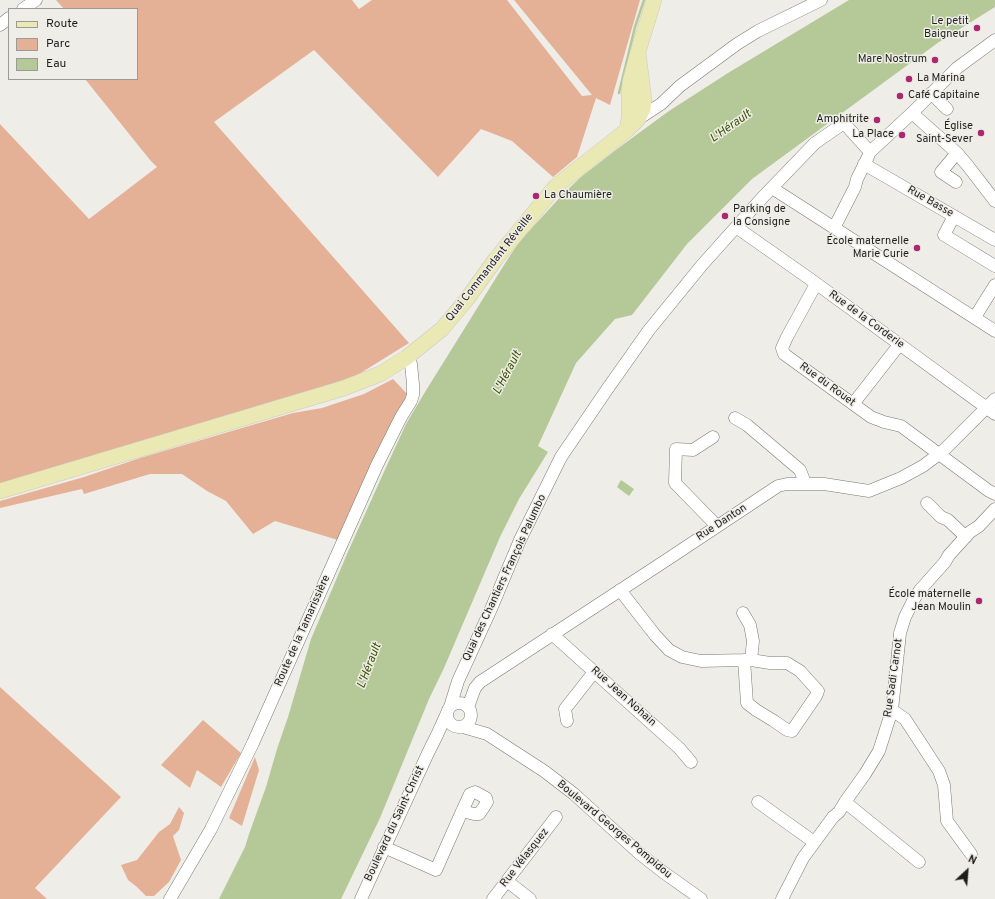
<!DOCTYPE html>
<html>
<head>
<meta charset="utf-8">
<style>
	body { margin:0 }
	#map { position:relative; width:995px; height:899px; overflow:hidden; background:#efede7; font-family:Overpass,sans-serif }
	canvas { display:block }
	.legend { position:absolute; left:8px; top:8px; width:130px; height:72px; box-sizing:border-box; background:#efede7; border:1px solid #9b9a96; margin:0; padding:5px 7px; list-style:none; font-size:12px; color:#1e1e1c }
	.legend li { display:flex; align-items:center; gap:8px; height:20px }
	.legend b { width:20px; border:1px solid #9b9a96 }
	.north { position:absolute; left:947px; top:851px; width:40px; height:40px; -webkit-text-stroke:3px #efede7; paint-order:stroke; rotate:26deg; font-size:11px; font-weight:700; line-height:16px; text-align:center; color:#1e1e1c }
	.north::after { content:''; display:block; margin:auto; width:14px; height:18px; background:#1e1e1c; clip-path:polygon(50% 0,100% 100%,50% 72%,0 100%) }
</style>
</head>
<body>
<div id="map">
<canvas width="995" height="899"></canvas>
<ul class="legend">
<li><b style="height:5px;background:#ebe9b3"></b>Route</li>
<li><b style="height:11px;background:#e4b197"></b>Parc</li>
<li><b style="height:11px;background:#b4c997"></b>Eau</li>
</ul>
<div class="north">N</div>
</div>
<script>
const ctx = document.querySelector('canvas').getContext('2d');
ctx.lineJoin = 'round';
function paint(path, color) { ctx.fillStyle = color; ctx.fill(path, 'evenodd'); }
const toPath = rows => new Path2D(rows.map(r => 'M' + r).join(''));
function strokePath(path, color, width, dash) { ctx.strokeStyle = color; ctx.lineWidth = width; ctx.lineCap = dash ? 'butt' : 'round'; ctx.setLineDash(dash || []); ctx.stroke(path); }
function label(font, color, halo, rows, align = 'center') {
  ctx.font = font + ' Overpass,sans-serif'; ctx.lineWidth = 3; ctx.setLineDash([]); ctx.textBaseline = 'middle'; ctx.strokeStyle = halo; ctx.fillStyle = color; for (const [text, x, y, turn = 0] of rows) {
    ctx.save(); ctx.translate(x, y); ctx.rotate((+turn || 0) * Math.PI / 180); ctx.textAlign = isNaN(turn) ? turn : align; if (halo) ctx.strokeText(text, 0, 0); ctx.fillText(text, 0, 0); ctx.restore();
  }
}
paint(toPath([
	[56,0,352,0,359,9,372,0,507,0,582,96,592,95,514,0,640,0,610,105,596,98,577,157,553,177,512,141,481,129,438,177,314,50,214,122,409,343,351,379,0,485,0,124,89,219,157,167,150,160,85,79,137,79,137,9,64,9],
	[393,379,409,396,338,540,275,521,253,534,226,501,207,491,182,474,150,474,84,494,82,489,0,508,0,501,84,477,140,458,293,413,322,408,364,394],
	[0,687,121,797,35,888,47,899,0,899],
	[203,720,241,753,221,787,197,770,190,788,161,765],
	[255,757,259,770,242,826,229,818],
	[179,807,184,813,179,830,173,836,181,860,169,882,154,896,146,896,137,887,128,880,121,865,137,860,159,832,170,824]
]), '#e4b197');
paint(toPath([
	[849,0,995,0,995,7,939,42,752,179,687,244,632,315,615,319,576,363,538,446,548,452,519,499,500,537,444,668,429,699,380,818,341,899,219,899,245,847,249,834,266,787,277,749,288,717,311,639,347,554,383,474,406,424,425,392,504,265,519,242,564,193,581,177,617,149,669,111,728,73],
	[621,480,634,489,629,496,617,487]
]), '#b4c997');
strokePath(toPath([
	[619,93,635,27,644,0]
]), '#b4c997', 2.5);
const minor = toPath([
	[23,9,36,0],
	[0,25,9,18],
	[931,93,947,109],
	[912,113,957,153,968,166,995,201],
	[638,119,661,104,680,86,737,44,758,31,821,0],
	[864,164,995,240],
	[956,182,941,172,957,153],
	[772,188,995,331],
	[954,216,944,235,995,266],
	[736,227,810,279,995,414],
	[834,228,855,187,857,179,868,157],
	[816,284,787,337,782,348,784,354,871,417,884,422,901,426,989,491,995,494],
	[975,317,995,285],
	[853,404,899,345],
	[735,418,747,425,800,470,805,483],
	[713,437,693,450,676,449,675,483,717,526],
	[927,503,941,517,948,520,966,537],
	[620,590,655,635,669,650,682,657,701,661,744,660,751,660,770,663,787,663,800,671,818,691,816,696,792,731,787,730,774,721,756,710,747,703,744,660],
	[743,613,750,625,753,641,751,660],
	[552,634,679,748,691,762],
	'447 715a12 12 0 1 1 24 0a12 12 0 1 1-24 0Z',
	[450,707,458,681,491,609,520,540,561,457,608,388,649,330,702,265,762,198,815,143,844,123,870,152,912,113,957,68,995,40],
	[468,707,475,688,480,682,668,559,778,486,787,484,824,484,869,491,901,478,923,466,943,451,995,399],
	[892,710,905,719,939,771,944,785,947,821,971,854],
	[567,721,565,709,594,672],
	[463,727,487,734,544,771,574,794,640,854,663,872,701,899],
	[758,802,814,842],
	[845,802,850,806,919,862],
	[384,847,436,870,459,818,470,794,475,792,486,798,487,802,484,807,479,814,474,814,462,811],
	[507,881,530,899],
	[170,899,211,829,253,743,377,465,401,417,411,401,413,395,413,384,411,364,406,358],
	[361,899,428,753,437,735,447,713],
	[493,899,556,817],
	[782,899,803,858,833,817,839,812,845,802,865,774,879,751,892,710,900,633,905,617,914,599,920,590,945,562,949,555,970,532,979,526,995,509]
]);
const major = toPath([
	[627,130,629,118,629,95,630,82,638,52,654,0],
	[0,491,344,388,380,374,406,358,442,329,467,299,495,260,555,187,627,130,638,119,643,109,644,100,638,52]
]);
strokePath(minor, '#7a7873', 13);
strokePath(major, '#c9c9c9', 16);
strokePath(minor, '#fff', 12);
strokePath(major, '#ebe9b3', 15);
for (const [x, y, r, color] of [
	[977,28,4,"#ab2772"],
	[935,60,4,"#ab2772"],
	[909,79,4,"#ab2772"],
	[900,96,4,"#ab2772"],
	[877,120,4,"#ab2772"],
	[981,133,4,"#ab2772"],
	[902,135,4,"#ab2772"],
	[536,196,4,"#ab2772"],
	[725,216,4,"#ab2772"],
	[917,248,4,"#ab2772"],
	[979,601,4,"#ab2772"]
]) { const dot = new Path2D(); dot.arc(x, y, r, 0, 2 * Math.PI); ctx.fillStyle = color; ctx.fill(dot); strokePath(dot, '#efede7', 1.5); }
label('11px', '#1e1e1c', '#efede7', [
	["Le petit",969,22],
	["Baigneur",969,35],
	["Mare Nostrum",927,60],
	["La Marina",917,79,"left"],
	["Café Capitaine",908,96,"left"],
	["Amphitrite",869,120],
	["Église",973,127],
	["Saint-Sever",973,140],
	["La Place",894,135],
	["La Chaumière",544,196,"left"],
	["Parking de",733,210,"left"],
	["la Consigne",733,223,"left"],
	["École maternelle",909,242],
	["Marie Curie",909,255],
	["École maternelle",971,595],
	["Jean Moulin",971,608]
], 'right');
label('11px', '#1e1e1c', '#efede7', [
	["Rue Basse",930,202,30],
	["Quai Commandant Réveille",490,268,-52],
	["Rue de la Corderie",866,320,36],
	["Rue du Rouet",827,385,36],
	["Rue Danton",722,523,-33],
	["Quai des Chantiers François Palumbo",505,578,-65],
	["Route de la Tamarissière",303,631,-66],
	["Rue Sadi Carnot",894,678,-82],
	["Rue Jean Nohain",623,697,42],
	["Boulevard du Saint-Christ",395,824,-65],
	["Boulevard Georges Pompidou",614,830,40],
	["Rue Vélasquez",525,858,-52]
]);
label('italic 12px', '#3a5203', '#efede7', [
	["L'Hérault",731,127,-35],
	["L'Hérault",508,373,-62],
	["L'Hérault",370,666,-69]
]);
</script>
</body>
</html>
